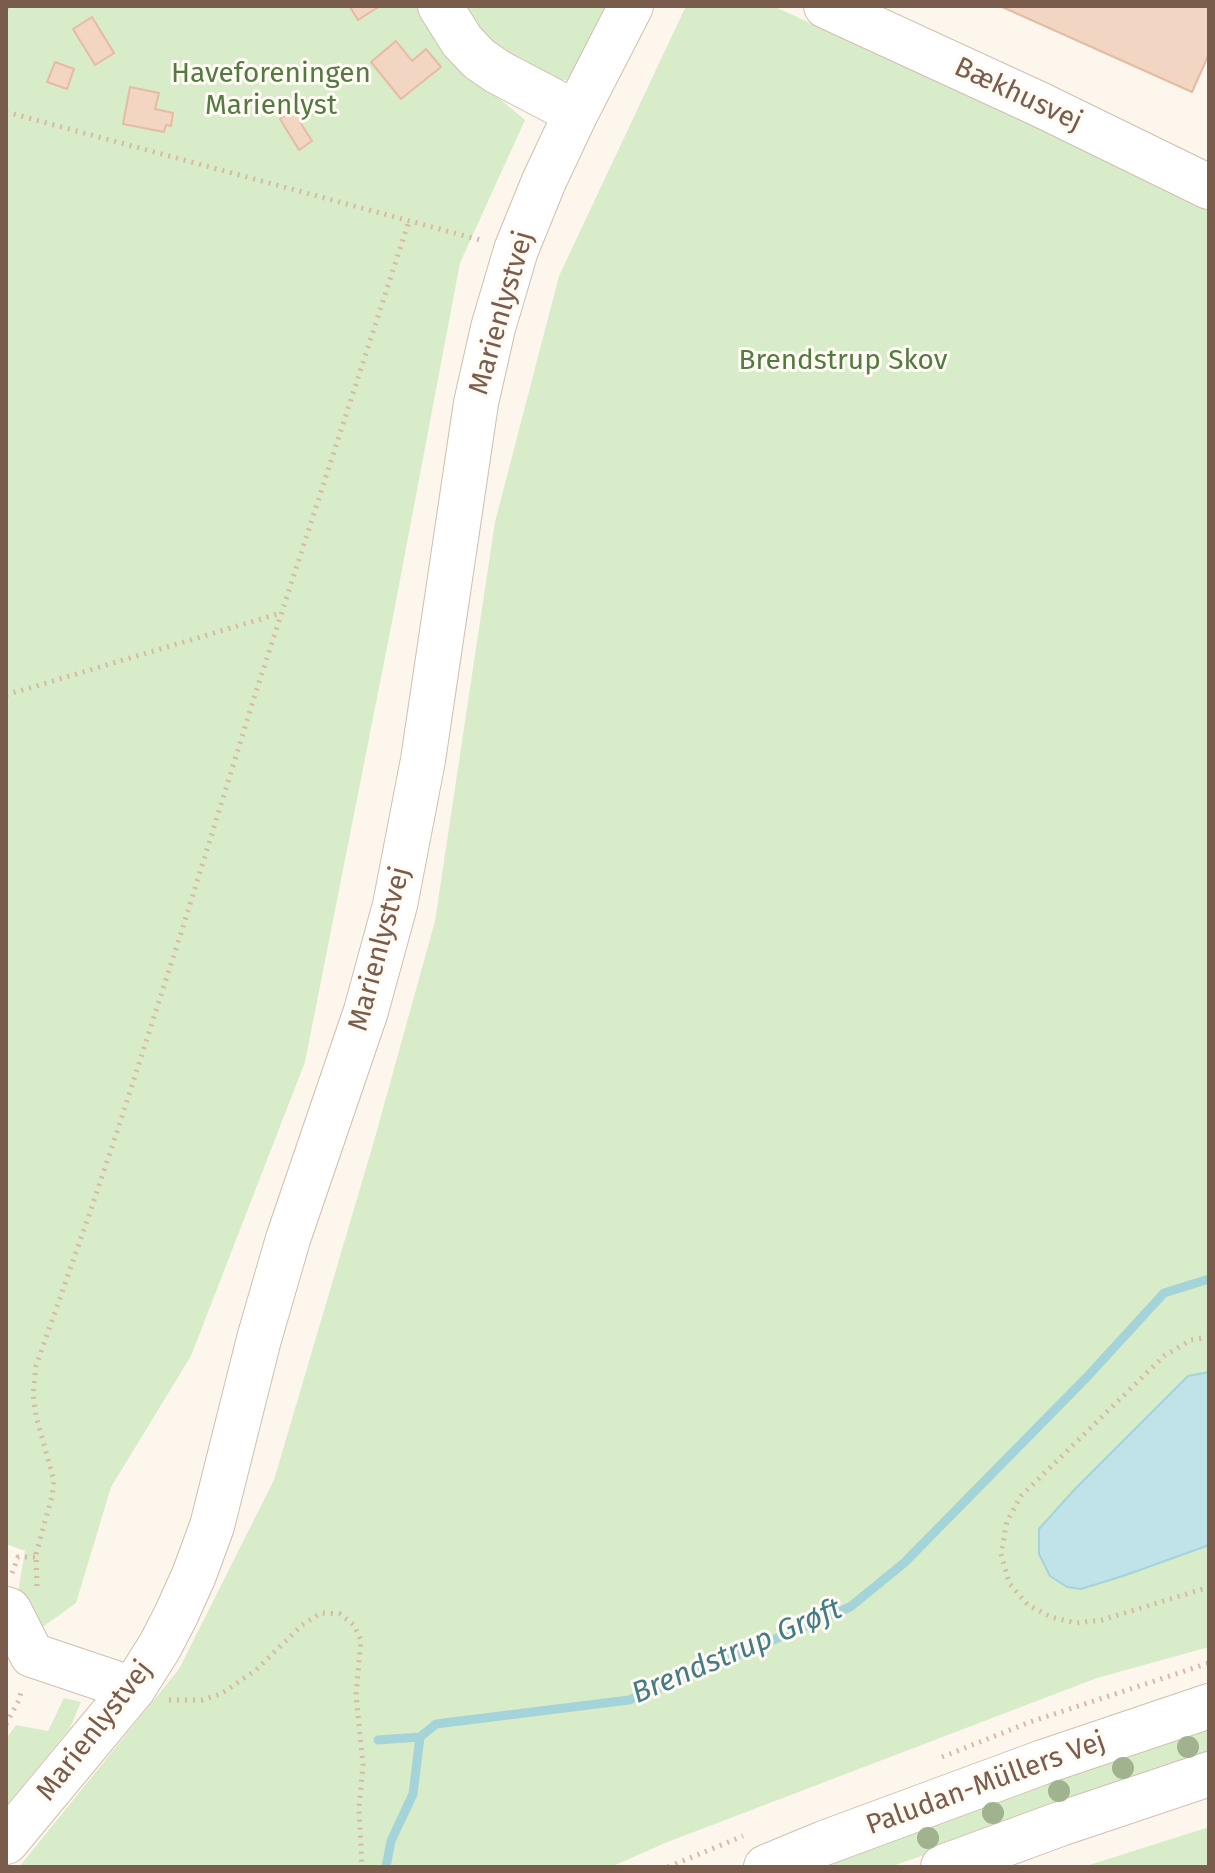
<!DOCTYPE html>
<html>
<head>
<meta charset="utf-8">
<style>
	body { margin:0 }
	#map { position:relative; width:1215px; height:1873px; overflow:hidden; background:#fdf6ec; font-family:"Fira Sans",sans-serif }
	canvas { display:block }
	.frame { position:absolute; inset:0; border:8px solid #7a5c4d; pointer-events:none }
</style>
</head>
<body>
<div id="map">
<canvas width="1215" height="1873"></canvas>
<div class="frame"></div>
</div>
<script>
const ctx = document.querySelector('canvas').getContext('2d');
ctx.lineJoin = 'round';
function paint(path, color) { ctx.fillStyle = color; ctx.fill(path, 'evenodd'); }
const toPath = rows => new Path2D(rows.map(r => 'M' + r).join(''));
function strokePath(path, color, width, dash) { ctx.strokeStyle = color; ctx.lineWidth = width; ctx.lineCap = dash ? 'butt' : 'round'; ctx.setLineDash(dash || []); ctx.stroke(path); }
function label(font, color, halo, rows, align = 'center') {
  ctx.font = font + ' "Fira Sans",sans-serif'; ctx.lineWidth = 6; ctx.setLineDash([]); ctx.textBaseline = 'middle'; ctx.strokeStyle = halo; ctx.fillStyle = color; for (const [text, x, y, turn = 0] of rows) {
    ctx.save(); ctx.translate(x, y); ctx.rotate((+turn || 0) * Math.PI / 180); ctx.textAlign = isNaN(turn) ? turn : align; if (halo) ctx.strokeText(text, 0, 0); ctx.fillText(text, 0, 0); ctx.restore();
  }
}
paint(toPath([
	[6,6,421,6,458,64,525,120,460,263,392,622,305,1062,191,1356,111,1487,76,1603,33,1634,17,1598,25,1551,6,1544],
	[465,6,609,6,592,41,567,80,544,79,496,47,470,16],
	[686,6,773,6,1209,206,1209,1647,1097,1678,665,1843,611,1867,19,1867,179,1669,274,1480,374,1141,435,921,495,522,559,276],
	[64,1698,81,1702,70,1728,6,1806,6,1739,16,1725,48,1731],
	[1209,1725,1209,1755,890,1867,813,1867],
	[1209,1827,1209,1867,1083,1867]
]), '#d8ecc9');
const water = toPath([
	[1209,1372,1209,1545,1126,1575,1081,1589,1067,1587,1050,1576,1039,1554,1039,1529,1075,1489,1188,1376,1209,1372]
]);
paint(water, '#bfe3e8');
strokePath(water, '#a5d3da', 2);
strokePath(toPath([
	[378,1740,420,1737],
	[386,1867,391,1841,413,1794,420,1737,436,1724,629,1700,687,1677,850,1607,904,1563,1087,1377,1164,1293,1209,1279]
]), '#a5d3da', 9);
const building = toPath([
	[353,6,380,6,358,20,350,7,353,6],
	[1000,6,1207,6,1209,7,1209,54,1192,92,1000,6],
	[92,17,114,53,95,65,73,29,92,17],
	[396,41,412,61,426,49,441,67,401,99,371,62,396,41],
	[55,62,74,69,67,89,47,82,55,62],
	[130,87,159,93,155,109,173,113,171,126,166,125,164,132,123,124,130,87],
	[306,103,313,114,300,122,312,141,299,150,280,119,306,103]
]);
paint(building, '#f3d5c3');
strokePath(building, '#e6bba3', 2);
const minor = toPath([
	[440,6,462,41,479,59,498,72,576,113],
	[826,6,1039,104,1209,187],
	[6,1609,9,1610,32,1655,133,1689],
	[6,1842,133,1689,160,1646,176,1615,194,1575,212,1526,259,1339,288,1239,366,1011,395,905,423,760,476,403,493,328,516,250,544,181,576,113,631,6],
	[766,1867,824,1843,1043,1762,1209,1706],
	[943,1867,1060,1824,1209,1774]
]);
strokePath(minor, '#d1beb0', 46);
strokePath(toPath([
	[6,8,10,6],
	[6,112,484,241],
	[6,695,281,613],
	[1209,1337,1191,1340,1164,1356,1021,1496,1007,1521,1001,1554,1009,1583,1028,1605,1051,1617,1076,1623,1102,1620,1209,1587],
	[12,1573,18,1557,36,1557],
	[37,1586,36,1554,52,1496,54,1481,36,1416,33,1394,36,1366,87,1221,115,1138,182,930,254,698,409,221],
	[169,1700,202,1700,221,1694,256,1670,302,1625,321,1613,340,1614,354,1625,361,1640,356,1695,363,1765,359,1808,362,1867],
	[6,1724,19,1700,22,1688],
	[942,1757,1030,1722,1209,1663],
	[668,1867,743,1836]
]), '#d9b8a5', 5, [2, 6]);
strokePath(minor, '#fff', 44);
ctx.fillStyle = '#a0b28e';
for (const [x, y] of [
	[1188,1747],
	[1123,1768],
	[1059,1791],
	[993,1813],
	[928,1838]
]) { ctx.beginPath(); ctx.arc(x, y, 11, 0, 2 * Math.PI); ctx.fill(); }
label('28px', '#537a41', '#fffaf3', [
	["Haveforeningen",271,74],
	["Marienlyst",271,106],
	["Brendstrup Skov",843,361]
]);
label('28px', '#7a5c4d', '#fffaf3', [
	["Bækhusvej",1018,95,25],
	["Marienlystvej",502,313,-74],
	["Marienlystvej",380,949,-75],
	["Marienlystvej",95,1731,-52],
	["Paludan-Müllers Vej",986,1784,-20]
]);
label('italic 30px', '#437c86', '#fffaf3', [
	["Brendstrup Grøft",737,1652,-23]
]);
</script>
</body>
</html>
